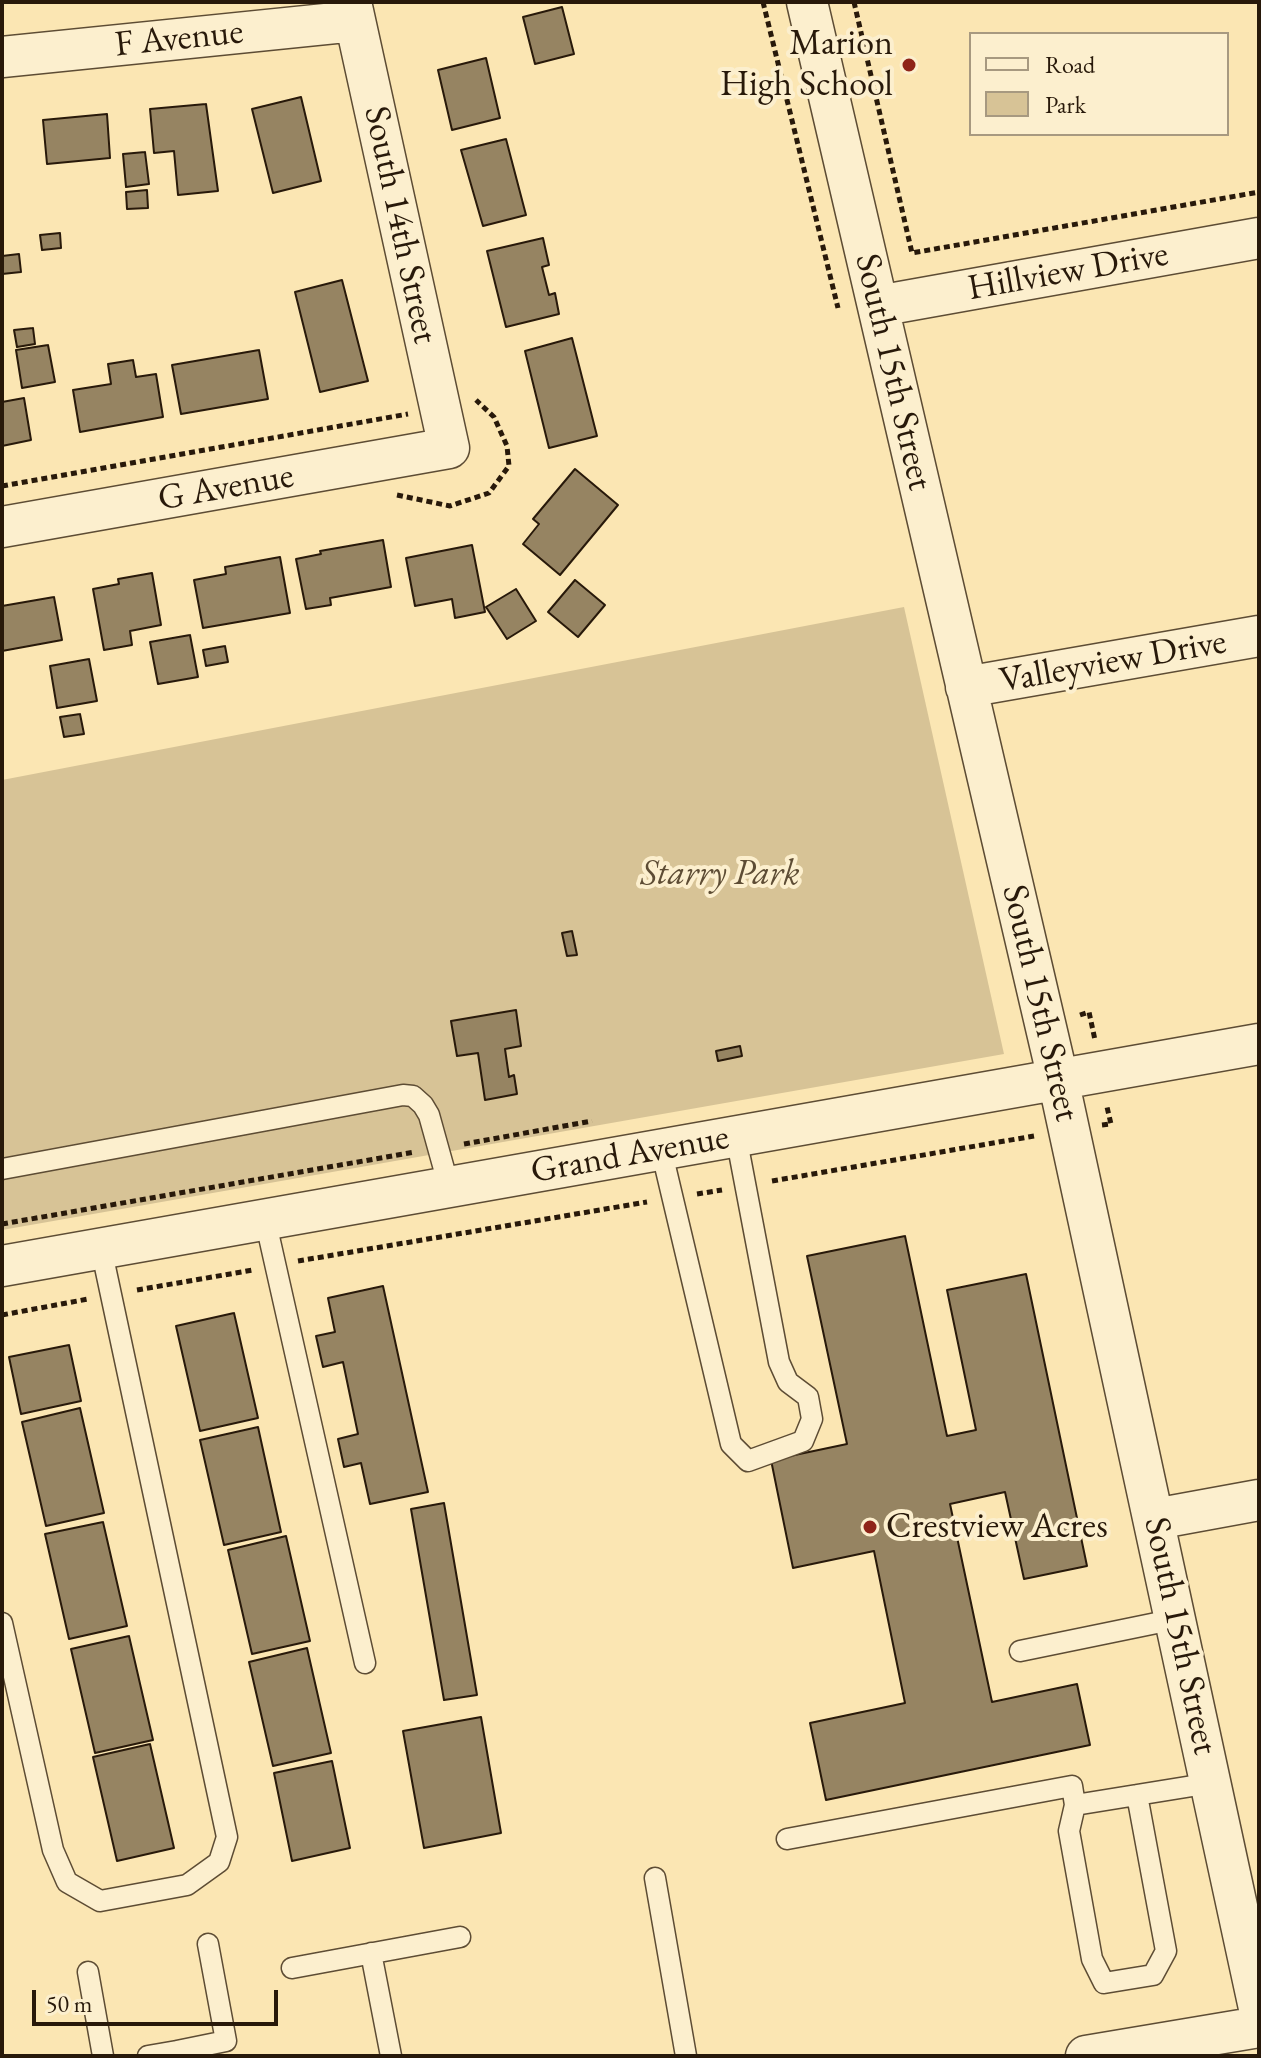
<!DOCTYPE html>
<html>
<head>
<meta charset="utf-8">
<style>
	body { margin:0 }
	#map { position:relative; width:1261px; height:2058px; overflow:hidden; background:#fbe6b3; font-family:"EB Garamond",serif }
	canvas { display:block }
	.frame { position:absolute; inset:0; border:4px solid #28190a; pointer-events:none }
	.legend { position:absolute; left:969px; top:32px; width:260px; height:104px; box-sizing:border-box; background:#fcefce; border:2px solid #a79980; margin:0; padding:10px 14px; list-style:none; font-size:24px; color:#28190a }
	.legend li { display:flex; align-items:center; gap:16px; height:40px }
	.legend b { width:40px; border:2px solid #a79980 }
	.scale { position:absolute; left:32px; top:1990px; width:246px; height:36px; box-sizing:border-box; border:4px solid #28190a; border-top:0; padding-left:10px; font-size:24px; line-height:28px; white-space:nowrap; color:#28190a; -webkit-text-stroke:6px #fcefce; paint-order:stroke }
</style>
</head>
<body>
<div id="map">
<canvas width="1261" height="2058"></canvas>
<div class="frame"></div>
<ul class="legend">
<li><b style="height:10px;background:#fcefce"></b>Road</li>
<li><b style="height:22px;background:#d7c396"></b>Park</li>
</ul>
<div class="scale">50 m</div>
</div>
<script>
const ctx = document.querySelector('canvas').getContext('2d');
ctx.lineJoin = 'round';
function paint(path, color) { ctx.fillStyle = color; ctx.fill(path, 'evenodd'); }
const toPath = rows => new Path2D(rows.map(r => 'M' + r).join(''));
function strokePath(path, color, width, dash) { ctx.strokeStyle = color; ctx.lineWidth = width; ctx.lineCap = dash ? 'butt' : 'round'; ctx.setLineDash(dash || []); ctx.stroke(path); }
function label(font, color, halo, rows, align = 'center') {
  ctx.font = font + ' "EB Garamond",serif'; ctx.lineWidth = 8; ctx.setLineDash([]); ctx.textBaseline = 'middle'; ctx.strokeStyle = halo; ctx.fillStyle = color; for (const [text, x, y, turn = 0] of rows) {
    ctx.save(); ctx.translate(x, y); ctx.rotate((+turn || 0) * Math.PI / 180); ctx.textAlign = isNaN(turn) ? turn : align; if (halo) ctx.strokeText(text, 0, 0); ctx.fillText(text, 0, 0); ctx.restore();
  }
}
paint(toPath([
	[904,607,1004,1054,2,1230,2,780]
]), '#d7c396');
const building = toPath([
	[562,7,574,54,535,64,523,17,562,7],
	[486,58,500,118,452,130,438,70,486,58],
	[301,97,321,181,273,193,252,109,301,97],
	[206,104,218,191,178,195,174,151,154,153,150,109,206,104],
	[107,114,110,158,47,164,43,120,107,114],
	[506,139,526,215,483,226,461,150,506,139],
	[145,152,149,184,126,187,123,154,145,152],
	[147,190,148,208,127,209,126,192,147,190],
	[60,233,61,248,42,250,40,235,60,233],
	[543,238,549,265,542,267,549,295,555,293,559,314,506,327,487,251,543,238],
	[19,254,21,272,2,274,2,256,19,254],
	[342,280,368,381,320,392,295,292,342,280],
	[33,328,35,344,17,347,14,330,33,328],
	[572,338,597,436,549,448,525,351,572,338],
	[48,345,55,382,22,388,16,350,48,345],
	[259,350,268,399,181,414,172,365,259,350],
	[133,360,136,377,156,374,163,417,80,432,73,390,111,384,108,364,133,360],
	[24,398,31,440,2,446,2,402,24,398],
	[575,469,618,505,560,575,523,544,539,524,533,519,575,469],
	[383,540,391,587,330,598,331,605,306,609,296,559,321,554,320,551,383,540],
	[472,545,485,612,455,618,452,599,415,606,406,558,472,545],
	[280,557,290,613,203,628,194,580,226,574,225,567,280,557],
	[152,573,161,625,130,631,132,645,104,650,93,589,119,584,118,579,152,573],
	[575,580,605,605,578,637,548,612,575,580],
	[516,589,536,621,507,639,486,607,516,589],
	[54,597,62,640,2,651,2,606,54,597],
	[190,635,198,677,158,684,150,642,190,635],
	[225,646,228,662,206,666,203,650,225,646],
	[89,659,97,701,57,708,50,666,89,659],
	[80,714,84,734,64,737,60,717,80,714],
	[572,931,577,955,567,956,562,933,572,931],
	[516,1010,521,1046,505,1049,509,1077,514,1075,517,1094,485,1100,478,1053,457,1056,451,1021,516,1010],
	[740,1046,742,1056,718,1061,716,1051,740,1046],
	[905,1236,947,1436,976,1430,947,1290,1026,1274,1087,1566,1024,1579,1005,1492,950,1504,992,1702,1077,1684,1090,1745,826,1800,810,1723,905,1703,874,1551,793,1568,771,1460,847,1444,807,1256,905,1236],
	[383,1286,428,1492,370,1504,361,1463,344,1467,338,1439,358,1434,343,1362,323,1367,316,1336,335,1332,328,1298,383,1286],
	[234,1313,258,1418,200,1431,176,1326,234,1313],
	[69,1345,81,1401,21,1414,9,1357,69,1345],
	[80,1408,104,1513,46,1526,22,1422,80,1408],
	[258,1427,281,1532,224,1545,200,1440,258,1427],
	[444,1503,477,1695,444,1700,411,1509,444,1503],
	[103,1522,127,1626,69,1639,45,1534,103,1522],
	[286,1536,310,1641,252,1654,228,1550,286,1536],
	[129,1636,153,1740,95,1753,71,1649,129,1636],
	[307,1648,331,1753,273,1766,249,1662,307,1648],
	[481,1717,501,1833,424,1848,403,1731,481,1717],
	[150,1744,174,1848,117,1861,93,1757,150,1744],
	[332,1761,350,1848,292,1861,274,1773,332,1761]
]);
paint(building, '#968462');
strokePath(building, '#28190a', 2);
const service = toPath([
	[661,1149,731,1444,748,1461,803,1441,812,1419,808,1397,788,1382,779,1362,736,1136],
	[2,1169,403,1095,413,1096,423,1105,429,1115,449,1187],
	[265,1219,365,1663],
	[2,1623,53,1850,67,1882,100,1901,187,1885,219,1862,227,1837,101,1248],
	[1020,1651,1176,1619],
	[1075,1805,1069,1831,1092,1959,1104,1983,1153,1975,1166,1951,1137,1795],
	[787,1839,1072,1786,1075,1805,1211,1783],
	[655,1878,686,2056],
	[371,1953,391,2056],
	[292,1968,460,1937],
	[88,1972,103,2056],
	[148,2056,177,2051],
	[178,2056,177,2051,226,2041,208,1944]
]);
const minor = toPath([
	[807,2,1058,1079,1259,2008],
	[2,57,355,21],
	[878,306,1259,238],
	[2,527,449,448,351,2],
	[966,687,1259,636],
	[2,1266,1259,1044],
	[1155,1519,1259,1500],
	[1086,2056,1259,2027]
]);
strokePath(service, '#5d4c34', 23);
strokePath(minor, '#5d4c34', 43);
strokePath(toPath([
	[763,2,838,308],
	[854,2,912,253,1259,192],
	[2,486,408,414],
	[397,495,450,506,489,493,509,466,507,446,494,417,476,400],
	[1080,1015,1089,1012,1095,1040],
	[1102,1125,1111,1124,1107,1107],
	[464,1144,592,1121],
	[772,1181,1034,1136],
	[697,1194,722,1190],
	[2,1224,415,1152],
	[298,1261,647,1202],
	[137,1290,253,1270],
	[2,1315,88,1299]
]), '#28190a', 5, [6, 4]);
strokePath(service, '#fcefce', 20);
strokePath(minor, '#fcefce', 40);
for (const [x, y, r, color] of [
	[909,65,8,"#8f2418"],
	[870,1527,8,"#8f2418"]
]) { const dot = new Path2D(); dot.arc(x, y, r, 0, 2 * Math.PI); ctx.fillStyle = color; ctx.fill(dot); strokePath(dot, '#fcefce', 3); }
label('36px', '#28190a', '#fcefce', [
	["F Avenue",179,39,-6],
	["South 14th Street",400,225,78],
	["Hillview Drive",1068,272,-10],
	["South 15th Street",893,372,77],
	["G Avenue",226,488,-10],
	["Valleyview Drive",1113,662,-10],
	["South 15th Street",1040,1003,77],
	["Grand Avenue",630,1155,-10],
	["South 15th Street",1180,1636,78]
]);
label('36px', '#28190a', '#fcefce', [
	["Marion",893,44],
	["High School",893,85],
	["Crestview Acres",886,1527,"left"]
], 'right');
label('italic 36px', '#5d4c34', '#fcefce', [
	["Starry Park",720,874]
]);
</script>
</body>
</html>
